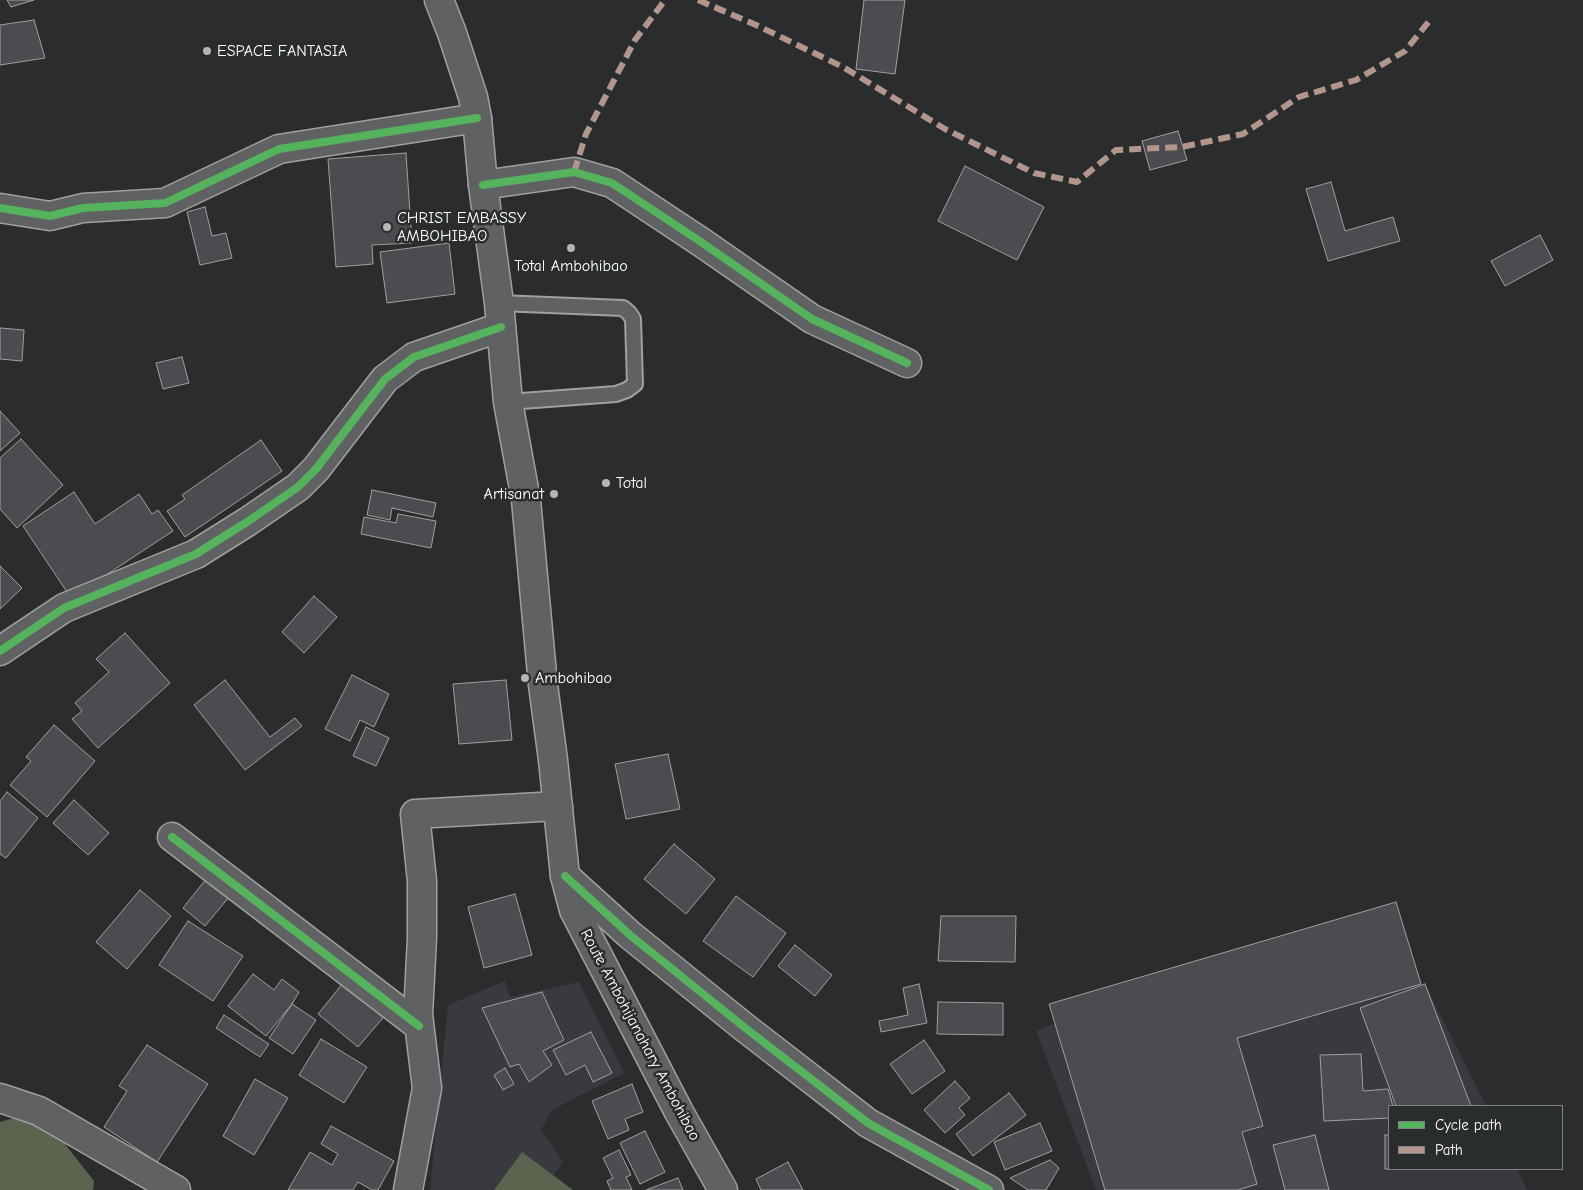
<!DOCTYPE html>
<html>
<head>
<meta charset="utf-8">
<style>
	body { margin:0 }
	#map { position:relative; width:1583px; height:1190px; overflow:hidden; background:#2b2c2d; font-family:"Comic Neue",sans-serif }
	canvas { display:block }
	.legend { position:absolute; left:1388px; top:1105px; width:175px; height:65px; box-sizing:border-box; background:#2a2d2e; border:1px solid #7f8182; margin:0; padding:6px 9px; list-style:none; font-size:15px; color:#fff }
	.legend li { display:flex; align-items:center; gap:10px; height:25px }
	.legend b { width:25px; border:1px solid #7f8182 }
</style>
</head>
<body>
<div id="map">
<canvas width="1583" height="1190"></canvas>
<ul class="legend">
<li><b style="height:6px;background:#56b35d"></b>Cycle path</li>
<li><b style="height:6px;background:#b2968c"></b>Path</li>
</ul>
</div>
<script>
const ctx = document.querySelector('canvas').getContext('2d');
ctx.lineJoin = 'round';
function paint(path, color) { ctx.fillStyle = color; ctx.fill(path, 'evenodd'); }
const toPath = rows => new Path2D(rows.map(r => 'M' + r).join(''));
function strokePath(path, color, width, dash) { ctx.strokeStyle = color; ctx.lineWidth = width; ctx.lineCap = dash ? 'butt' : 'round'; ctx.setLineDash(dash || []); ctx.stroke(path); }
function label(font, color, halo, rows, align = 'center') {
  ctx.font = font + ' "Comic Neue",sans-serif'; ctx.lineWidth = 5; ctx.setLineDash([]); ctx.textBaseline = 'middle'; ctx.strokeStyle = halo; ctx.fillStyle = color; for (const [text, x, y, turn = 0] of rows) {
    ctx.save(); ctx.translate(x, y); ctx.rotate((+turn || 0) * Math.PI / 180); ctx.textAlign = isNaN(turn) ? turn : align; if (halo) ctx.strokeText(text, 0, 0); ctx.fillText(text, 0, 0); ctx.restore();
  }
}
paint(toPath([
	[1391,920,1421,984,1425,984,1486,1106,1389,1106,1389,1169,1517,1169,1527,1190,1096,1190,1036,1030],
	[505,981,510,997,579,982,624,1073,552,1110,541,1130,563,1162,543,1190,430,1190,448,1005]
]), '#393a3f');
paint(toPath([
	[39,1111,94,1181,93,1190,0,1190,0,1122],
	[522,1152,573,1190,494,1190]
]), '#5b644f');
const building = toPath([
	[7,0,34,0,11,7,7,0],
	[864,0,905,0,895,74,856,69,864,0],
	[34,20,45,58,0,65,0,25,34,20],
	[1178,131,1187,160,1150,170,1142,141,1178,131],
	[406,153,412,243,372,245,373,264,336,267,328,159,406,153],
	[965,166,1044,207,1017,260,938,221,965,166],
	[1331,182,1345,231,1393,217,1400,241,1328,261,1306,189,1331,182],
	[205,207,212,236,226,233,232,258,200,265,187,212,205,207],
	[1540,235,1553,260,1505,286,1491,261,1540,235],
	[449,243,455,294,387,303,380,252,449,243],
	[0,328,24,330,22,361,0,359,0,328],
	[182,357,189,383,163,389,156,363,182,357],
	[0,411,20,433,0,451,0,411],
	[21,439,63,485,17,528,0,509,0,458,21,439],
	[261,440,282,471,185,537,167,511,185,499,182,495,261,440],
	[372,490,436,503,433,517,392,508,390,520,367,515,372,490],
	[74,492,95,524,139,494,152,514,158,510,173,531,71,598,23,526,74,492],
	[398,514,436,521,431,548,361,534,364,517,396,523,398,514],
	[0,566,22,588,0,609,0,566],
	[314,596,337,617,304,653,282,632,314,596],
	[125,633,170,683,98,748,72,719,82,711,75,703,109,672,96,659,125,633],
	[352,675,389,694,374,727,360,720,350,741,325,729,352,675],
	[225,680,270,737,295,718,302,726,245,770,194,705,225,680],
	[506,680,512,740,459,744,453,684,506,680],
	[54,725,95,761,47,817,10,785,31,761,26,757,54,725],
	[366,727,389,738,376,766,353,756,366,727],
	[668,754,680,809,626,819,615,764,668,754],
	[7,792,38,818,6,858,0,854,0,801,7,792],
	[74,800,109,833,88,855,53,823,74,800],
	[674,844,715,879,686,914,644,879,674,844],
	[211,873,234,891,205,926,183,908,211,873],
	[140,890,171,916,127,969,96,942,140,890],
	[515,894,532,955,484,968,468,907,515,894],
	[736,896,786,933,753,977,703,941,736,896],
	[1396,902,1421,984,1237,1038,1263,1126,1242,1132,1257,1184,1238,1190,1105,1190,1049,1004,1396,902],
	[941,916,1016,916,1015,962,938,961,941,916],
	[188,921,243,956,213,1001,159,965,188,921],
	[795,945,832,975,815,996,778,966,795,945],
	[253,974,274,990,282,979,299,992,292,1004,266,1036,228,1006,253,974],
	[347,978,388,1012,358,1047,318,1014,347,978],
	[919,984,927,1023,881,1032,879,1021,908,1015,903,988,919,984],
	[1425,984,1471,1106,1396,1106,1360,1008,1425,984],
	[542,992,564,1040,543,1051,552,1065,529,1082,519,1064,510,1067,482,1008,542,992],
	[938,1002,1003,1003,1003,1035,937,1034,938,1002],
	[292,1004,316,1020,293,1054,269,1038,292,1004],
	[224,1015,269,1044,260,1057,216,1028,224,1015],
	[591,1032,612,1073,593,1082,585,1065,566,1075,553,1050,591,1032],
	[321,1039,367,1067,344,1103,299,1075,321,1039],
	[924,1040,945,1071,912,1094,890,1064,924,1040],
	[147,1045,208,1084,157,1162,104,1127,127,1091,119,1086,147,1045],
	[1361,1054,1363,1091,1388,1089,1393,1106,1389,1106,1389,1118,1324,1121,1320,1055,1361,1054],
	[505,1068,514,1084,503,1090,494,1075,505,1068],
	[255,1079,288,1098,254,1155,223,1136,255,1079],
	[955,1081,970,1098,959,1108,965,1115,945,1133,924,1110,955,1081],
	[632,1084,643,1112,625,1119,629,1130,608,1139,592,1101,632,1084],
	[1009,1093,1026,1115,973,1156,956,1134,1009,1093],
	[1040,1123,1052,1151,1005,1170,994,1142,1040,1123],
	[331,1126,394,1161,378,1190,372,1190,358,1182,353,1190,288,1190,310,1152,332,1165,338,1154,321,1144,331,1126],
	[645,1131,665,1172,640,1184,620,1143,645,1131],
	[1315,1135,1329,1190,1285,1190,1273,1145,1315,1135],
	[1385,1135,1389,1135,1389,1169,1403,1169,1385,1169,1385,1135],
	[619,1150,631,1175,626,1177,632,1190,611,1190,607,1181,613,1178,603,1158,619,1150],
	[1050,1160,1059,1168,1046,1190,1028,1190,1010,1178,1050,1160],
	[788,1162,803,1190,761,1190,756,1179,788,1162],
	[678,1178,683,1190,646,1190,678,1178]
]);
paint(building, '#4c4c50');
strokePath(building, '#a0a0a0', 1);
const service = toPath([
	[499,303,623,308,629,313,633,319,635,384,627,390,616,394,508,402]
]);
const minor = toPath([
	[483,185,574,172,612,183,701,242,812,319,907,363],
	[0,208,50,216,83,208,165,203,279,149,477,118],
	[0,651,64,608,196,554,247,522,298,487,316,469,385,379,414,357,501,327],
	[172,837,419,1026],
	[565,876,630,935,744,1027,868,1123,989,1190],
	[0,1098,39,1111,176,1190],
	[408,1190,427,1088,418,1015,422,938,422,881,415,814,558,806]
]);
const primary = toPath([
	[439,0,452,33,473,97,477,118,483,185,499,303,508,402,526,500,543,685,553,760,565,876,574,910,679,1112,723,1190]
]);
strokePath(service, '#a0a0a0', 18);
strokePath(minor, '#a0a0a0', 31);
strokePath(primary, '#a0a0a0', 31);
strokePath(service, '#606162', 14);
strokePath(minor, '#606162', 28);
strokePath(primary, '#606162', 28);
strokePath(toPath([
	[698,0,756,25,843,67,945,129,1034,173,1077,182,1116,150,1182,147,1243,134,1299,97,1356,80,1405,51,1430,20],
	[574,172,586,134,635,40,665,0]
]), '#b2968c', 6, [12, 6]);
strokePath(toPath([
	[483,185,574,172,612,183,701,242,812,319,907,363],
	[0,208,50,216,83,208,165,203,279,149,477,118],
	[0,651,64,608,196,554,247,522,298,487,316,469,385,379,414,357,501,327],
	[172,837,419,1026],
	[565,876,630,935,744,1027,868,1123,989,1190]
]), '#56b35d', 8);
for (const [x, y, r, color] of [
	[207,51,5,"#b5b5b6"],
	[387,227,5,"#b5b5b6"],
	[571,248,5,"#b5b5b6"],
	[606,483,5,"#b5b5b6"],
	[554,494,5,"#b5b5b6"],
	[525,678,5,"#b5b5b6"]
]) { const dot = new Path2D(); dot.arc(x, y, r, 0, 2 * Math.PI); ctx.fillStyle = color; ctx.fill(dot); strokePath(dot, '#2a2d2e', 2); }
label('16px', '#fff', '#2a2d2e', [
	["ESPACE FANTASIA",217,51],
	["CHRIST EMBASSY",397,218],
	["AMBOHIBAO",397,236],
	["Total Ambohibao",571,266,"center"],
	["Total",616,483],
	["Artisanat",544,494,"right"],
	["Ambohibao",535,678]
], 'left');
label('16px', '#fff', '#2a2d2e', [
	["Route Ambohijanahary Ambohibao",640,1035,62]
]);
</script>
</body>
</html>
